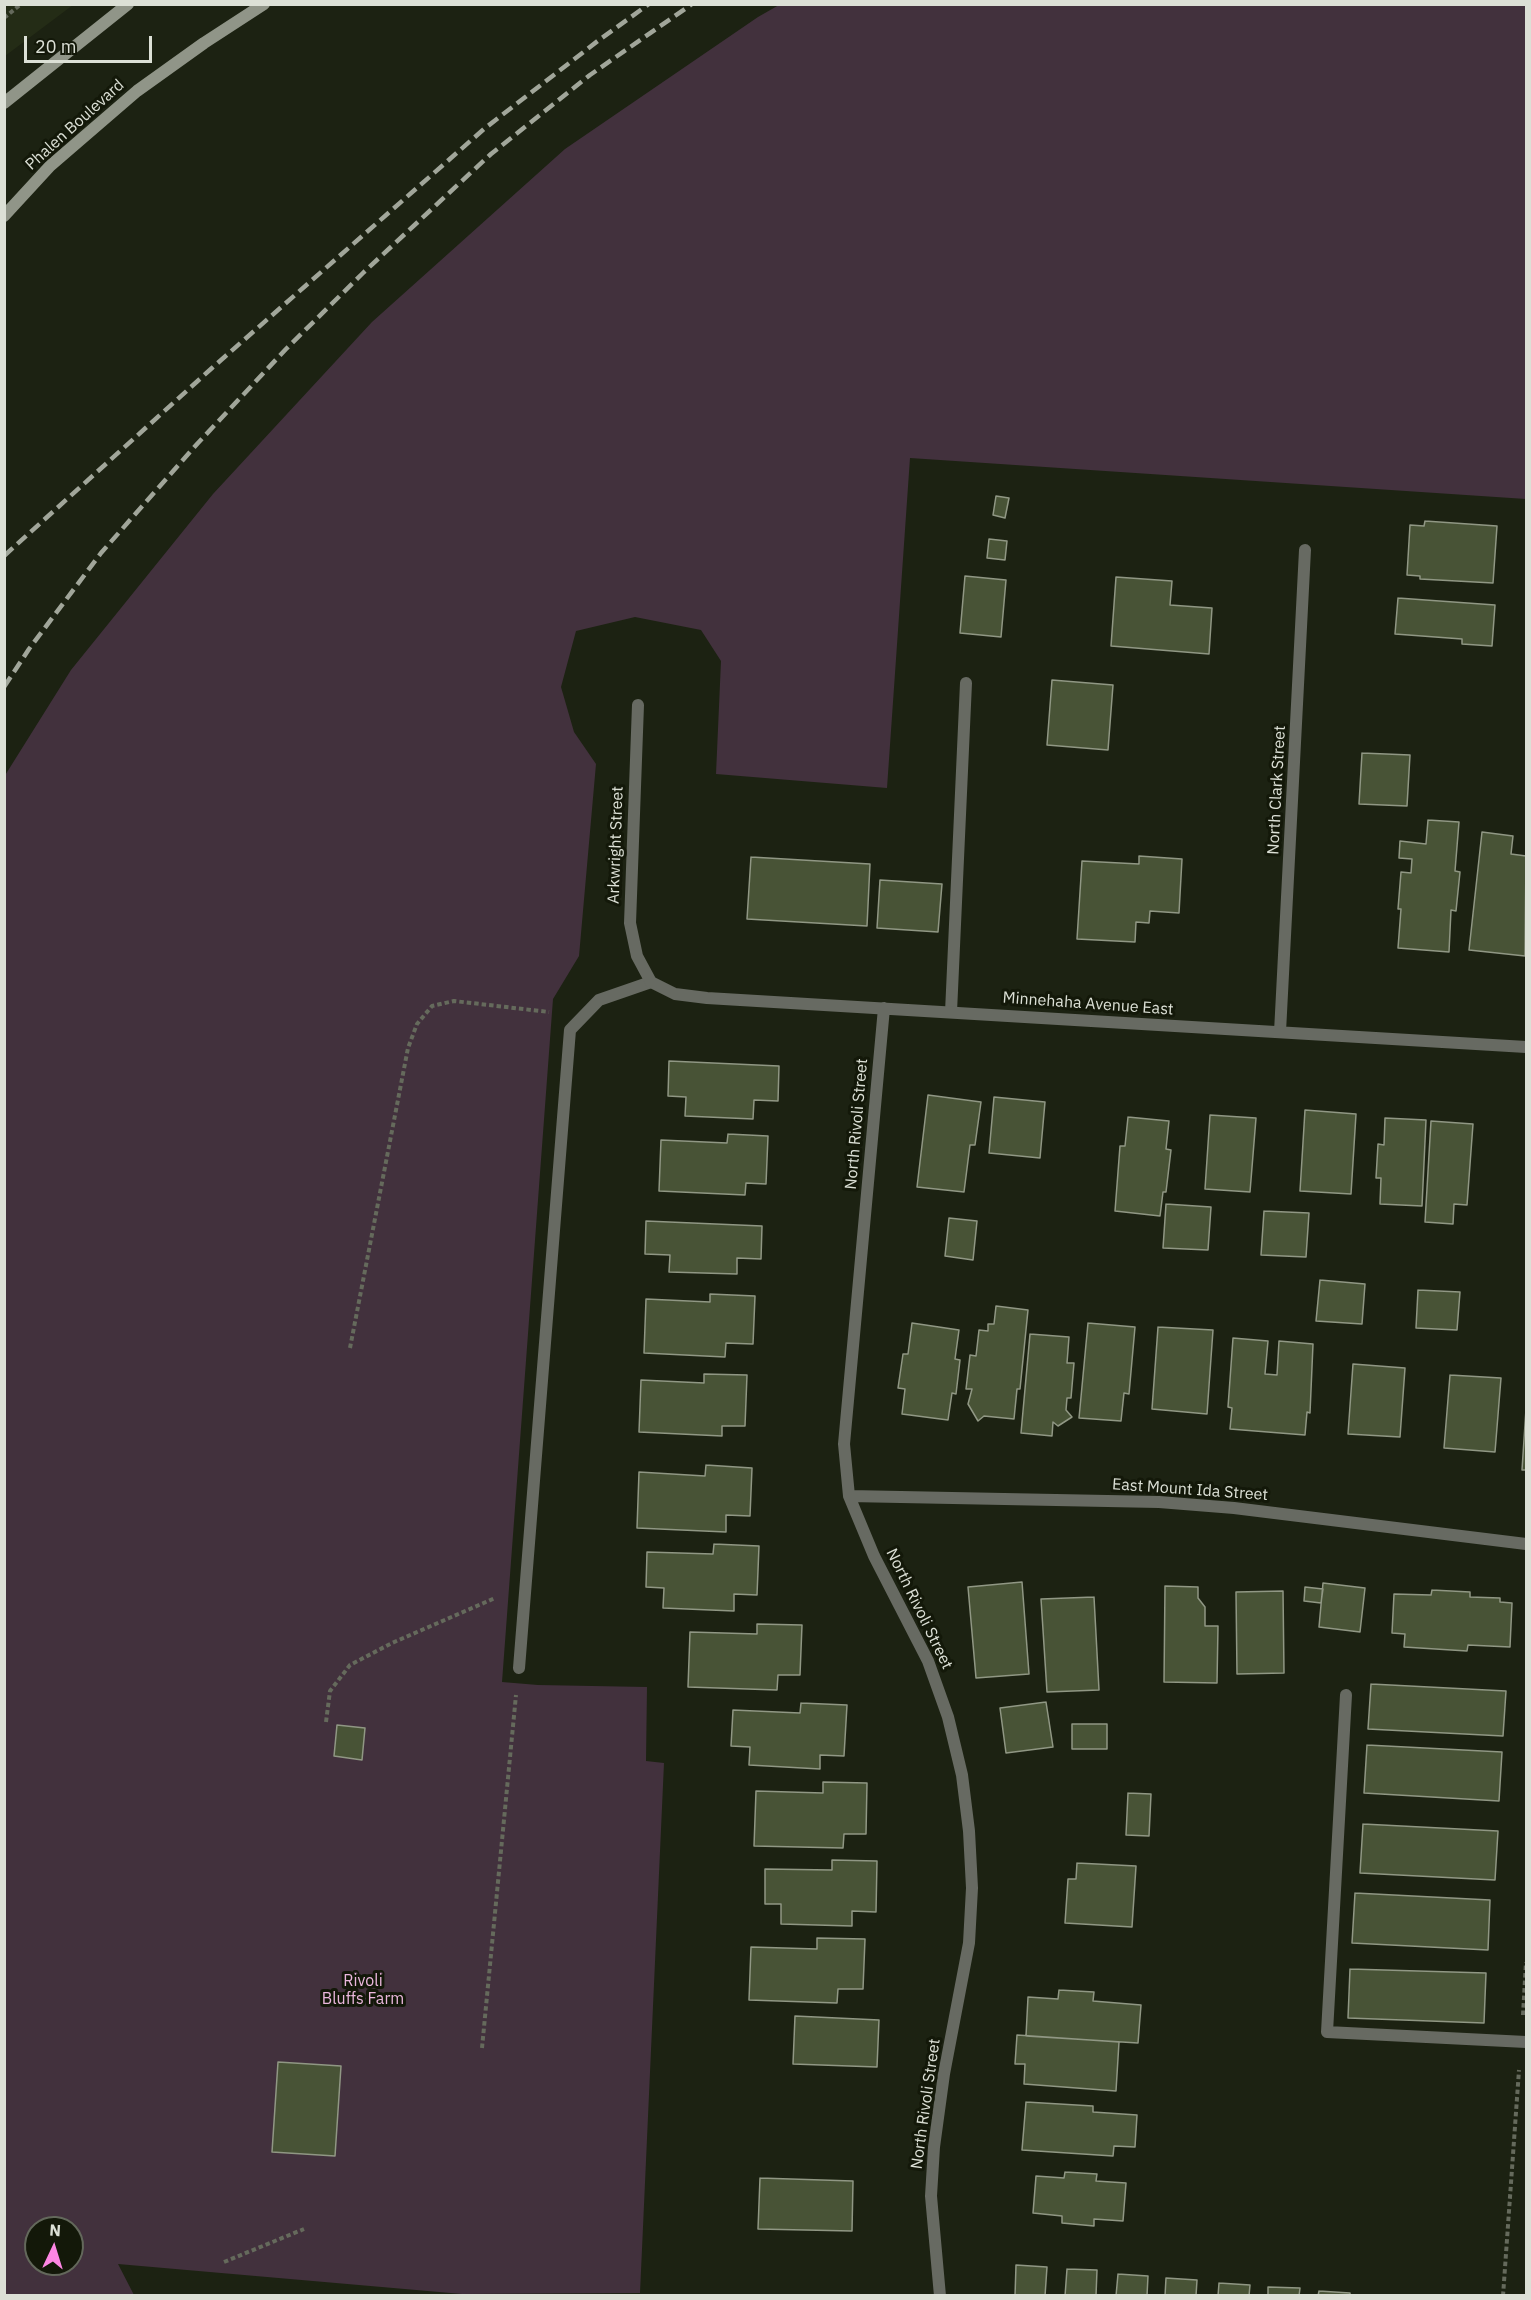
<!DOCTYPE html>
<html>
<head>
<meta charset="utf-8">
<style>
	body { margin:0 }
	#map { position:relative; width:1531px; height:2300px; overflow:hidden; background:#1c2212; font-family:"IBM Plex Sans",sans-serif }
	canvas { display:block }
	.frame { position:absolute; inset:0; border:6px solid #dce0d6; pointer-events:none }
	.north { position:absolute; left:24px; top:2216px; width:60px; height:60px; box-sizing:border-box; background:#131809; border:2px solid #63685b; border-radius:50%; rotate:4deg; font-size:16px; font-weight:700; line-height:24px; text-align:center; color:#dce0d6 }
	.north::after { content:''; display:block; margin:auto; width:21px; height:27px; background:#fc86e3; clip-path:polygon(50% 0,100% 100%,50% 72%,0 100%) }
	.scale { position:absolute; left:24px; top:36px; width:128px; height:27px; box-sizing:border-box; border:3px solid #dce0d6; border-top:0; padding-left:8px; font-size:18px; line-height:21px; white-space:nowrap; color:#dce0d6; -webkit-text-stroke:4px #131809; paint-order:stroke }
</style>
</head>
<body>
<div id="map">
<canvas width="1531" height="2300"></canvas>
<div class="frame"></div>
<div class="north">N</div>
<div class="scale">20 m</div>
</div>
<script>
const ctx = document.querySelector('canvas').getContext('2d');
ctx.lineJoin = 'round';
function paint(path, color) { ctx.fillStyle = color; ctx.fill(path, 'evenodd'); }
const toPath = rows => new Path2D(rows.map(r => 'M' + r).join(''));
function strokePath(path, color, width, dash) { ctx.strokeStyle = color; ctx.lineWidth = width; ctx.lineCap = dash ? 'butt' : 'round'; ctx.setLineDash(dash || []); ctx.stroke(path); }
function label(font, color, halo, rows, align = 'center') {
  ctx.font = font + ' "IBM Plex Sans",sans-serif'; ctx.lineWidth = 6; ctx.setLineDash([]); ctx.textBaseline = 'middle'; ctx.strokeStyle = halo; ctx.fillStyle = color; for (const [text, x, y, turn = 0] of rows) {
    ctx.save(); ctx.translate(x, y); ctx.rotate((+turn || 0) * Math.PI / 180); ctx.textAlign = isNaN(turn) ? turn : align; if (halo) ctx.strokeText(text, 0, 0); ctx.fillText(text, 0, 0); ctx.restore();
  }
}
paint(toPath([
	[5,4,73,4,73,5,5,56]
]), '#242c16');
paint(toPath([
	[779,5,1526,5,1526,499,910,458,887,788,716,774,721,661,701,630,635,617,576,631,561,687,574,732,596,764,579,956,553,999,502,1682,538,1685,647,1687,646,1761,664,1763,640,2293,462,2294,118,2264,134,2295,5,2295,4,777,71,670,213,494,372,322,565,149,758,17],
	[36,2228,72,2228,72,2264,36,2264]
]), '#42313d');
const building = toPath([
	[996,496,1009,498,1005,518,993,515,996,496],
	[1425,521,1497,526,1493,583,1420,579,1420,576,1407,575,1410,525,1424,526,1425,521],
	[989,539,1007,541,1005,560,987,558,989,539],
	[965,576,1006,580,1001,637,960,633,965,576],
	[1116,577,1172,581,1170,605,1212,608,1209,654,1111,646,1116,577],
	[1398,598,1495,605,1492,646,1462,644,1462,639,1395,634,1398,598],
	[1052,680,1113,685,1108,750,1047,745,1052,680],
	[1362,753,1410,755,1407,806,1359,804,1362,753],
	[1428,820,1459,822,1455,871,1460,872,1456,911,1451,910,1449,952,1398,948,1401,909,1398,909,1401,872,1411,873,1412,859,1399,858,1400,841,1426,844,1428,820],
	[1482,832,1513,836,1511,854,1526,856,1525,956,1469,950,1482,832],
	[1139,856,1182,859,1179,913,1150,911,1149,923,1136,922,1135,942,1077,939,1082,861,1139,864,1139,856],
	[751,857,870,864,867,926,747,919,751,857],
	[880,880,942,884,938,932,877,928,880,880],
	[669,1061,779,1066,778,1101,754,1100,753,1119,685,1116,686,1097,668,1096,669,1061],
	[928,1095,981,1102,975,1145,970,1145,964,1192,917,1187,928,1095],
	[994,1097,1045,1102,1040,1158,989,1153,994,1097],
	[1305,1110,1356,1114,1351,1194,1300,1191,1305,1110],
	[1210,1115,1256,1118,1250,1192,1205,1189,1210,1115],
	[1128,1117,1169,1121,1166,1149,1171,1150,1166,1192,1163,1192,1160,1216,1115,1211,1120,1146,1125,1146,1128,1117],
	[1385,1118,1426,1120,1422,1206,1380,1204,1381,1178,1376,1178,1378,1144,1384,1145,1385,1118],
	[1431,1121,1473,1124,1467,1205,1454,1204,1453,1224,1425,1222,1431,1121],
	[728,1134,768,1136,766,1184,746,1183,745,1195,659,1191,661,1140,727,1143,728,1134],
	[1166,1204,1211,1207,1208,1250,1163,1248,1166,1204],
	[1264,1211,1309,1213,1306,1257,1261,1255,1264,1211],
	[949,1218,977,1221,973,1260,945,1256,949,1218],
	[646,1221,762,1226,761,1259,737,1258,737,1274,669,1272,670,1255,645,1254,646,1221],
	[1320,1280,1365,1284,1362,1324,1316,1321,1320,1280],
	[1418,1290,1460,1292,1457,1330,1416,1328,1418,1290],
	[710,1294,755,1296,753,1344,726,1343,725,1357,644,1353,646,1299,710,1302,710,1294],
	[996,1306,1028,1310,1020,1389,1017,1389,1014,1419,984,1416,978,1421,968,1404,972,1389,966,1389,970,1355,976,1356,979,1330,988,1331,988,1324,994,1324,996,1306],
	[912,1323,959,1330,955,1359,960,1360,956,1394,952,1393,948,1420,902,1414,905,1389,898,1388,903,1354,908,1354,912,1323],
	[1088,1323,1135,1327,1129,1394,1124,1393,1121,1421,1079,1418,1088,1323],
	[1158,1327,1213,1330,1207,1414,1152,1409,1158,1327],
	[1030,1334,1069,1337,1067,1363,1074,1363,1071,1398,1067,1398,1066,1410,1072,1417,1058,1426,1053,1422,1052,1436,1021,1433,1030,1334],
	[1233,1338,1268,1341,1265,1374,1277,1375,1279,1341,1313,1344,1310,1413,1307,1412,1305,1435,1230,1429,1232,1408,1228,1407,1233,1338],
	[1353,1364,1405,1368,1400,1437,1348,1434,1353,1364],
	[704,1374,747,1375,745,1426,722,1426,722,1436,639,1432,641,1380,704,1383,704,1374],
	[1450,1375,1501,1378,1495,1452,1444,1448,1450,1375],
	[1526,1409,1526,1470,1522,1470,1526,1409],
	[706,1465,752,1468,750,1516,726,1515,726,1532,637,1528,639,1472,705,1476,706,1465],
	[714,1544,759,1546,757,1595,734,1594,734,1611,663,1608,664,1588,646,1587,647,1552,713,1554,714,1544],
	[1022,1582,1029,1674,976,1678,968,1587,1022,1582],
	[1323,1583,1365,1588,1360,1632,1319,1627,1323,1583],
	[1165,1586,1198,1587,1198,1598,1205,1607,1205,1626,1218,1626,1217,1683,1164,1682,1165,1586],
	[1305,1587,1323,1589,1321,1603,1304,1601,1305,1587],
	[1432,1590,1470,1592,1470,1597,1500,1598,1500,1602,1512,1603,1510,1647,1468,1645,1467,1651,1404,1647,1405,1634,1392,1633,1394,1594,1431,1595,1432,1590],
	[1283,1591,1284,1673,1237,1674,1236,1592,1283,1591],
	[1094,1597,1099,1690,1047,1692,1041,1599,1094,1597],
	[757,1624,802,1625,800,1675,778,1675,777,1690,688,1687,690,1632,757,1634,757,1624],
	[1371,1684,1506,1691,1503,1736,1368,1729,1371,1684],
	[1046,1702,1053,1747,1006,1753,1000,1708,1046,1702],
	[801,1703,847,1705,844,1756,820,1755,820,1769,749,1765,750,1747,731,1746,733,1710,800,1713,801,1703],
	[1072,1724,1107,1724,1107,1749,1072,1749,1072,1724],
	[337,1725,365,1728,362,1760,334,1756,337,1725],
	[1367,1745,1502,1752,1499,1801,1364,1793,1367,1745],
	[823,1782,867,1783,866,1834,844,1834,843,1848,754,1846,756,1791,823,1793,823,1782],
	[1128,1793,1151,1794,1149,1836,1126,1835,1128,1793],
	[1363,1824,1498,1831,1495,1880,1360,1873,1363,1824],
	[832,1860,877,1861,876,1912,852,1911,852,1926,781,1924,781,1904,765,1904,765,1869,832,1870,832,1860],
	[1077,1863,1136,1866,1132,1927,1065,1923,1068,1879,1076,1879,1077,1863],
	[1355,1893,1490,1900,1488,1950,1352,1943,1355,1893],
	[817,1938,865,1939,863,1989,838,1989,837,2003,749,2000,751,1947,817,1949,817,1938],
	[1350,1969,1486,1973,1484,2023,1348,2018,1350,1969],
	[1059,1990,1094,1992,1093,2001,1141,2005,1138,2043,1026,2036,1028,1997,1058,1999,1059,1990],
	[795,2016,879,2020,877,2067,793,2064,795,2016],
	[1017,2035,1119,2042,1116,2091,1024,2084,1025,2064,1015,2064,1017,2035],
	[278,2062,341,2066,335,2156,272,2152,278,2062],
	[1026,2102,1093,2106,1093,2112,1137,2115,1135,2147,1114,2146,1113,2156,1022,2150,1026,2102],
	[1065,2172,1097,2174,1096,2181,1126,2183,1123,2221,1094,2219,1094,2226,1062,2223,1062,2216,1033,2213,1036,2176,1064,2178,1065,2172],
	[760,2178,853,2181,852,2231,758,2229,760,2178],
	[1016,2265,1047,2267,1045,2296,1015,2296,1016,2265],
	[1067,2269,1097,2270,1096,2296,1065,2296,1067,2269],
	[1118,2274,1148,2276,1147,2296,1116,2296,1118,2274],
	[1166,2278,1197,2280,1196,2296,1165,2296,1166,2278],
	[1219,2283,1250,2285,1249,2296,1218,2296,1219,2283],
	[1268,2287,1300,2288,1299,2296,1268,2296,1268,2287],
	[1319,2291,1350,2293,1350,2296,1318,2296,1319,2291]
]);
paint(building, '#485336');
strokePath(building, '#909784', 1.5);
strokePath(toPath([
	[4,18,21,4],
	[350,1348,408,1048,417,1024,432,1006,454,1001,549,1012],
	[326,1722,330,1691,350,1665,392,1643,495,1598],
	[1523,2015,1526,1962],
	[482,2048,516,1695],
	[224,2262,304,2229],
	[1503,2296,1519,2070]
]), '#656a5c', 4, [4.5, 3]);
strokePath(toPath([
	[951,1012,966,683],
	[519,1668,570,1030,599,1000,651,982],
	[1346,1695,1327,2032,1526,2042]
]), '#676a62', 12);
strokePath(toPath([
	[638,705,630,923,637,956,651,982,675,994,707,998,1526,1047],
	[884,1008,844,1444,849,1496,874,1556,928,1661,948,1717,962,1775,969,1831,972,1888,969,1943,944,2074,934,2147,931,2196,940,2296],
	[1280,1032,1305,550],
	[849,1496,1159,1502,1234,1508,1526,1544]
]), '#676a62', 12);
strokePath(toPath([
	[4,103,128,4],
	[4,216,50,166,137,91,204,43,264,4]
]), '#909588', 12);
strokePath(toPath([
	[4,556,212,368,484,129,599,40,649,4],
	[4,687,29,649,101,553,198,443,286,349,364,272,491,154,590,75,692,4]
]), '#a1a69a', 4.5, [12, 6]);
label('16px', '#dce0d6', '#131809', [
	["Phalen Boulevard",75,125,-42],
	["North Clark Street",1277,790,-87],
	["Arkwright Street",616,845,-88],
	["Minnehaha Avenue East",1088,1004,4],
	["North Rivoli Street",857,1124,-85],
	["East Mount Ida Street",1190,1490,4],
	["North Rivoli Street",919,1609,64],
	["North Rivoli Street",926,2104,-82]
]);
label('16px', '#ebb7dd', '#131809', [
	["Rivoli",363,1981],
	["Bluffs Farm",363,1999]
]);
</script>
</body>
</html>
